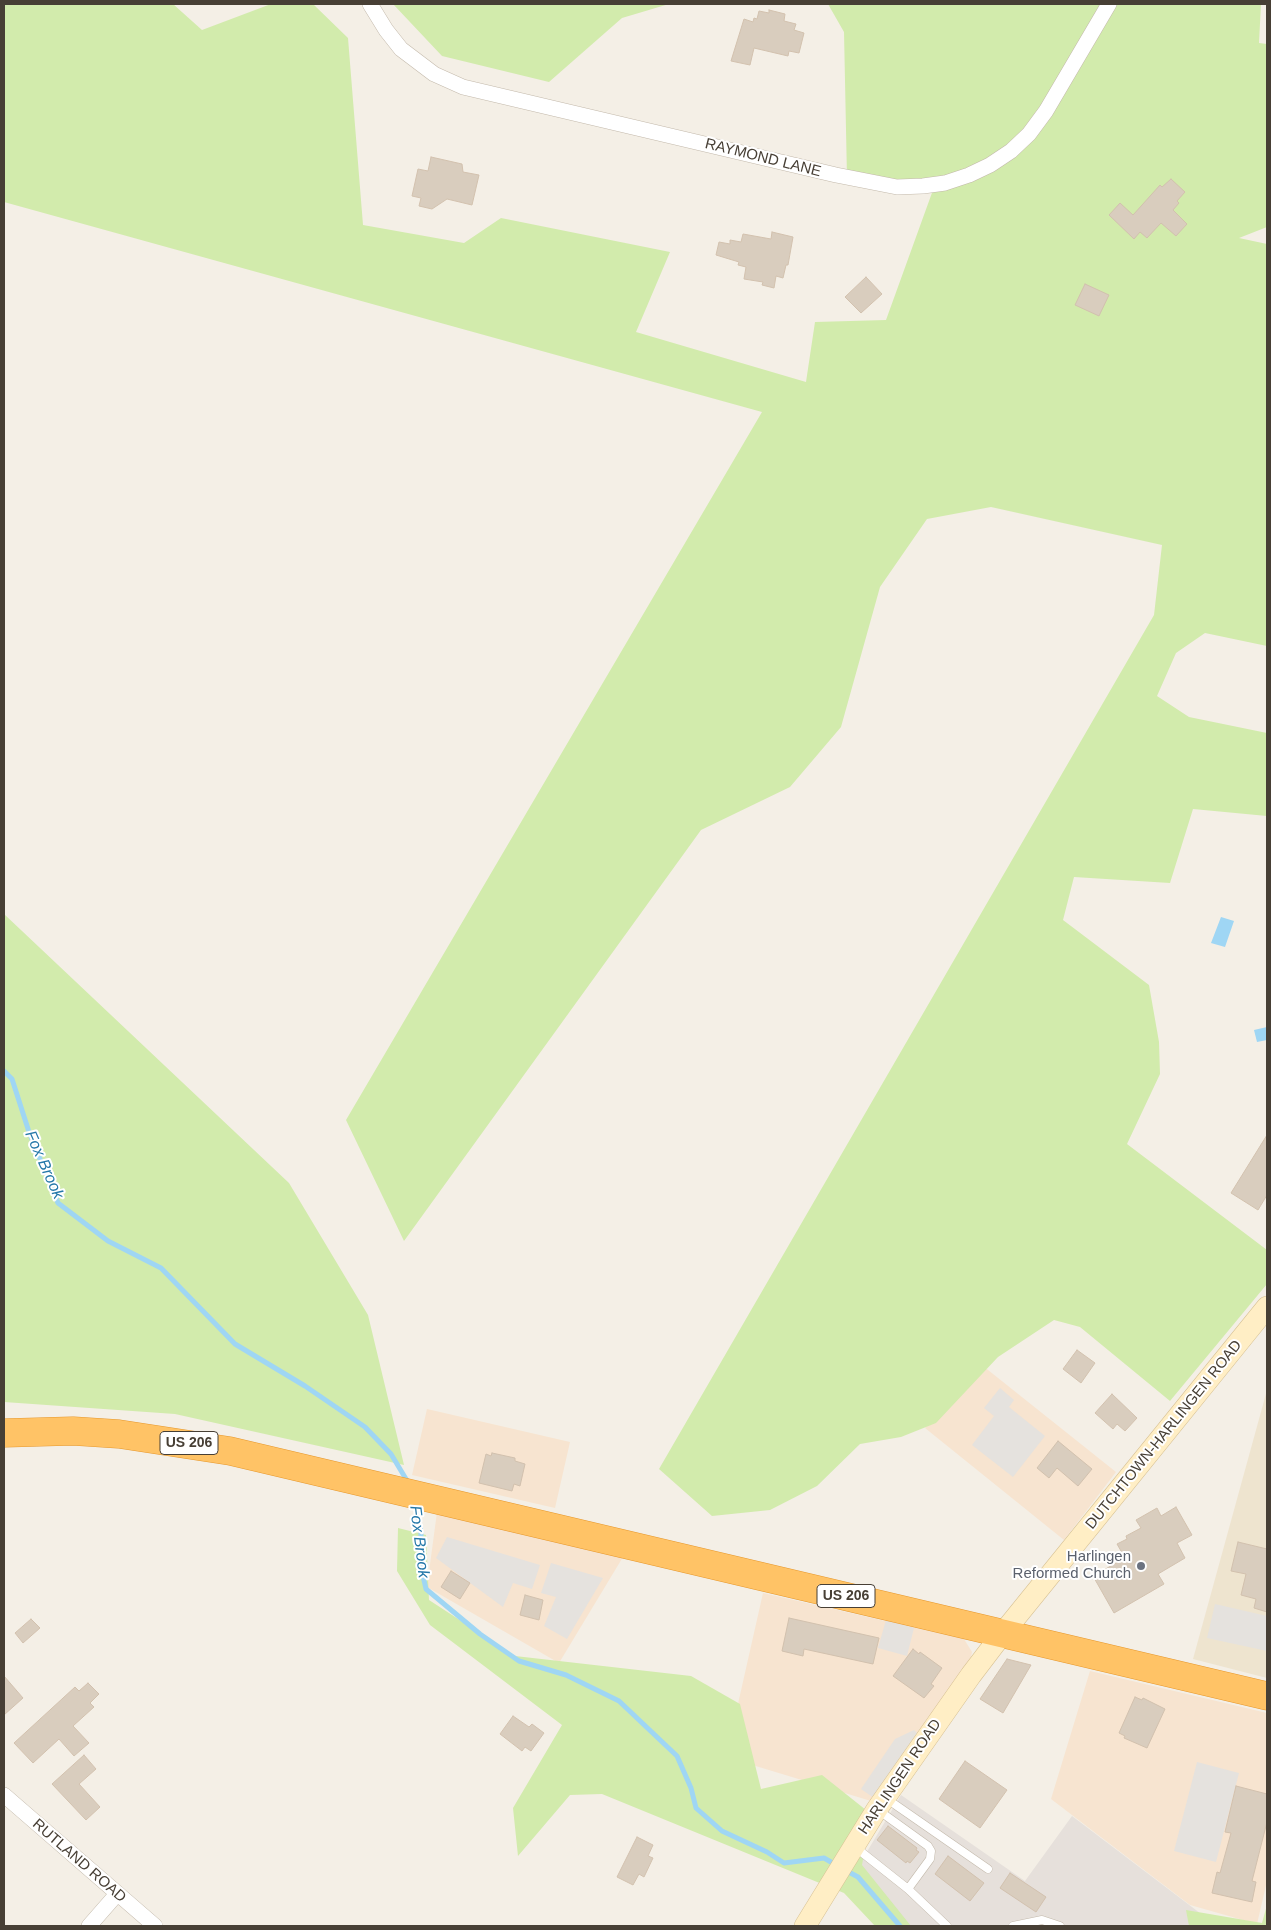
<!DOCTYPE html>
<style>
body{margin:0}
#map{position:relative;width:1271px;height:1930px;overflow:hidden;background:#f4efe6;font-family:Arial,sans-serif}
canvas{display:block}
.frame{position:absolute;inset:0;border:5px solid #473f35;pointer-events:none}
</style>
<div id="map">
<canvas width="1271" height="1930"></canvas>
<div class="frame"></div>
</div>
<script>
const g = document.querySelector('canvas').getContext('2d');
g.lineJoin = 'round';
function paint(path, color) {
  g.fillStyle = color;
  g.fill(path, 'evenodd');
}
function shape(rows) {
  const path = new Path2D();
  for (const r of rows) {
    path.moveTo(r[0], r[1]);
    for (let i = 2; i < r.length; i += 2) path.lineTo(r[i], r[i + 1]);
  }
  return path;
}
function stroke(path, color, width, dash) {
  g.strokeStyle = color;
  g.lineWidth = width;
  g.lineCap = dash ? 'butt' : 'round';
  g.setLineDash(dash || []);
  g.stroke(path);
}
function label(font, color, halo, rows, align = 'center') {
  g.font = font + ' Arial,sans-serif';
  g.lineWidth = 4;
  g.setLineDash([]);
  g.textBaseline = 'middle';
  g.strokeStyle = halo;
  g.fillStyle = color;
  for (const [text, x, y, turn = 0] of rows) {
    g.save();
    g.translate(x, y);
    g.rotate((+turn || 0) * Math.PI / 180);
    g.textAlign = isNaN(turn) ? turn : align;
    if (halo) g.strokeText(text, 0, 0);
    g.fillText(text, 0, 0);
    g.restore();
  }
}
paint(shape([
 [978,1362,1116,1472,1064,1540,925,1428],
 [427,1409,570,1442,555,1508,412,1475],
 [437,1512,623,1557,559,1663,427,1587],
 [763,1593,964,1639,972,1652,971,1657,871,1801,726,1757],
 [1090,1671,1267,1713,1267,1881,1257,1924,1190,1905,1051,1799]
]), '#f7e4d0');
paint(shape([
 [901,1795,1025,1881,1072,1816,1217,1926,902,1926,856,1870]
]), '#e6e0db');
paint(shape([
 [1267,1390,1267,1678,1193,1659]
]), '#eee4cf');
paint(shape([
 [4,4,173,4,202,30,271,4,313,4,348,38,363,225,464,243,501,218,670,252,636,332,806,382,815,322,886,320,933,190,847,178,844,32,828,4,1261,4,1259,43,1267,44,1267,227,1239,238,1267,244,1267,646,1205,633,1176,653,1157,696,1189,717,1267,733,1267,816,1193,809,1170,883,1074,877,1063,920,1149,985,1159,1042,1160,1074,1127,1144,1267,1250,1267,1284,1170,1401,1080,1327,1054,1320,998,1357,936,1423,901,1437,860,1444,817,1486,770,1510,712,1516,659,1469,1154,615,1162,545,991,507,927,519,880,587,841,727,790,787,701,830,404,1241,346,1120,762,412,4,202],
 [393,4,669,4,622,18,549,82,442,56],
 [4,914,289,1183,368,1315,404,1465,175,1414,4,1402],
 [398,1528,426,1535,429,1600,515,1656,691,1676,740,1704,761,1789,822,1775,871,1814,862,1865,911,1926,875,1926,844,1893,602,1794,570,1795,518,1856,513,1808,562,1725,430,1625,397,1571],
 [1267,1905,1267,1926,1189,1926,1186,1910,1262,1923]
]), '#d2ebac');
paint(shape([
 [1000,1388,1014,1400,1009,1407,1045,1436,1013,1477,972,1445,994,1416,984,1408],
 [447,1537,540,1565,532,1589,513,1583,503,1607,436,1558],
 [551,1563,603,1578,567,1639,544,1626,556,1597,541,1593],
 [1215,1604,1267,1616,1267,1651,1207,1638],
 [886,1620,914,1628,907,1656,878,1648],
 [914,1730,918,1734,874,1798,861,1789,895,1739],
 [1197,1762,1239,1773,1216,1862,1174,1851]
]), '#e5e2de');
paint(shape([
 [1221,917,1234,921,1225,947,1211,943],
 [1267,1027,1267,1040,1257,1042,1254,1030]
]), '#9fd6f4');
stroke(shape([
 [4,1071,12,1079,29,1132,58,1203,108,1241,161,1268,235,1344,305,1386,365,1427,391,1454,409,1484],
 [416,1504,421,1532,420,1563,426,1589,480,1634,519,1661,566,1675,619,1701,677,1756,691,1788,696,1808,722,1831,767,1852,784,1863,824,1858,836,1865],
 [845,1870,858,1877,900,1926]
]), '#9fd6f4', 5);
const building = shape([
 [769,10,785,14,784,21,796,24,794,30,804,33,799,53,789,51,788,56,754,48,750,65,731,61,744,19,753,22,754,18,757,19,759,11,769,13,769,10],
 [431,157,462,164,463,172,479,175,472,205,447,199,432,209,419,206,421,198,412,196,418,169,428,171,431,157],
 [1171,179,1185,192,1177,201,1179,203,1173,210,1187,224,1176,236,1161,223,1147,238,1140,232,1134,239,1109,215,1120,203,1133,215,1160,185,1162,187,1171,179],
 [772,232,793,237,788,265,786,265,783,278,776,276,774,288,762,285,763,282,744,279,746,267,738,265,739,262,716,255,719,242,730,244,730,240,741,242,743,234,771,239,772,232],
 [866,277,882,294,861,313,845,297,866,277],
 [1085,284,1109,295,1099,316,1075,305,1085,284],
 [1267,1135,1267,1195,1258,1210,1231,1193,1267,1135],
 [1077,1350,1095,1363,1081,1383,1063,1369,1077,1350],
 [1112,1394,1137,1418,1125,1431,1117,1424,1113,1429,1095,1413,1112,1394],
 [1058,1441,1092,1469,1078,1486,1057,1468,1049,1478,1037,1468,1058,1441],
 [492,1453,515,1458,515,1461,525,1464,520,1486,514,1484,512,1491,479,1483,486,1454,491,1456,492,1453],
 [1176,1507,1192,1535,1177,1543,1185,1558,1158,1574,1164,1584,1114,1613,1093,1576,1125,1558,1117,1544,1127,1539,1126,1536,1141,1528,1136,1520,1157,1508,1161,1516,1176,1507],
 [1238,1542,1267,1549,1267,1612,1254,1608,1256,1599,1241,1595,1246,1574,1231,1571,1238,1542],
 [451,1571,470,1583,460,1599,441,1587,451,1571],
 [525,1595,543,1600,539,1620,520,1615,525,1595],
 [789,1618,879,1638,873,1664,804,1649,803,1656,782,1651,789,1618],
 [31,1619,40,1628,23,1643,15,1633,31,1619],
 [913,1649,919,1654,920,1652,942,1668,931,1684,934,1686,924,1698,893,1676,913,1649],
 [1007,1659,1031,1665,1003,1713,980,1699,1007,1659],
 [4,1676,23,1698,4,1715,4,1676],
 [88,1683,99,1694,90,1703,94,1707,73,1726,89,1743,74,1756,59,1739,33,1763,14,1743,75,1687,79,1691,88,1683],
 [1135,1697,1142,1700,1143,1698,1165,1709,1147,1748,1124,1738,1125,1736,1119,1733,1135,1697],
 [513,1716,529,1727,532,1724,544,1733,531,1751,525,1747,522,1751,500,1734,513,1716],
 [84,1755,96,1769,79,1784,100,1807,86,1820,52,1784,84,1755],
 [965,1761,1007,1790,980,1828,939,1799,965,1761],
 [1236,1786,1267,1794,1267,1822,1252,1881,1256,1882,1252,1902,1212,1893,1217,1872,1220,1873,1231,1833,1225,1832,1236,1786],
 [888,1826,917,1848,916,1850,919,1852,910,1863,907,1861,906,1863,877,1840,888,1826],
 [637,1837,653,1845,648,1856,653,1858,644,1877,639,1874,633,1885,617,1877,637,1837],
 [948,1856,984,1883,970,1901,935,1874,948,1856],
 [1010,1873,1046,1897,1036,1912,1000,1888,1010,1873]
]);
paint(building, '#d9cdbe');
stroke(building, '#d2c1ae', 1);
const lane = shape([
 [887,1799,988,1869],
 [878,1810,928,1846,931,1851,930,1859,908,1889],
 [855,1847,908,1889,947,1926],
 [1013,1926,1042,1920,1060,1926]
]);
const street = shape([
 [370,4,386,30,401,49,434,74,463,87,836,175,897,187,923,186,945,183,969,175,990,165,1011,151,1029,134,1046,111,1109,4],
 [4,1795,155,1926],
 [89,1926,117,1894]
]);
const secondary = shape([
 [805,1926,877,1809,971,1675,1003,1633,1267,1307]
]);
const highway = shape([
 [4,1433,73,1431,119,1434,230,1451,1267,1696]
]);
stroke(lane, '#c3b9ab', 9);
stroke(street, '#c3b9ab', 16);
stroke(secondary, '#d7c193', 22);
stroke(highway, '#e6982e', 29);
stroke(lane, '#fff', 8);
stroke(street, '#fff', 15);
stroke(secondary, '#ffeec5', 21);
stroke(highway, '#ffc366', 28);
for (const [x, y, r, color] of [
 [1141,1566,5,"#6b7280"]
]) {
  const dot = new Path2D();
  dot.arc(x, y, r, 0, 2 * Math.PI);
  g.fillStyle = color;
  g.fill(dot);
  stroke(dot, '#fff', 2);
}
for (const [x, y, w] of [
 [189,1443,58],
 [846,1596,58]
]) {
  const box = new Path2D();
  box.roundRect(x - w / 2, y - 11.5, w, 23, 4);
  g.fillStyle = '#fff';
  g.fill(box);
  stroke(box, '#473f35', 1);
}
label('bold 14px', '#473f35', null, [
 ["US 206",189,1443],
 ["US 206",846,1596]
]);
label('15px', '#473f35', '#fff', [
 ["RAYMOND LANE",763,158,14],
 ["DUTCHTOWN-HARLINGEN ROAD",1164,1435,-51],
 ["HARLINGEN ROAD",900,1777,-56],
 ["RUTLAND ROAD",79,1861,41]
]);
label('15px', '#5b616d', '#fff', [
 ["Harlingen",1131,1557],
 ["Reformed Church",1131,1574]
], 'right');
label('italic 16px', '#2578a9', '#fff', [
 ["Fox Brook",44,1165,66],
 ["Fox Brook",419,1542,83]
]);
</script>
